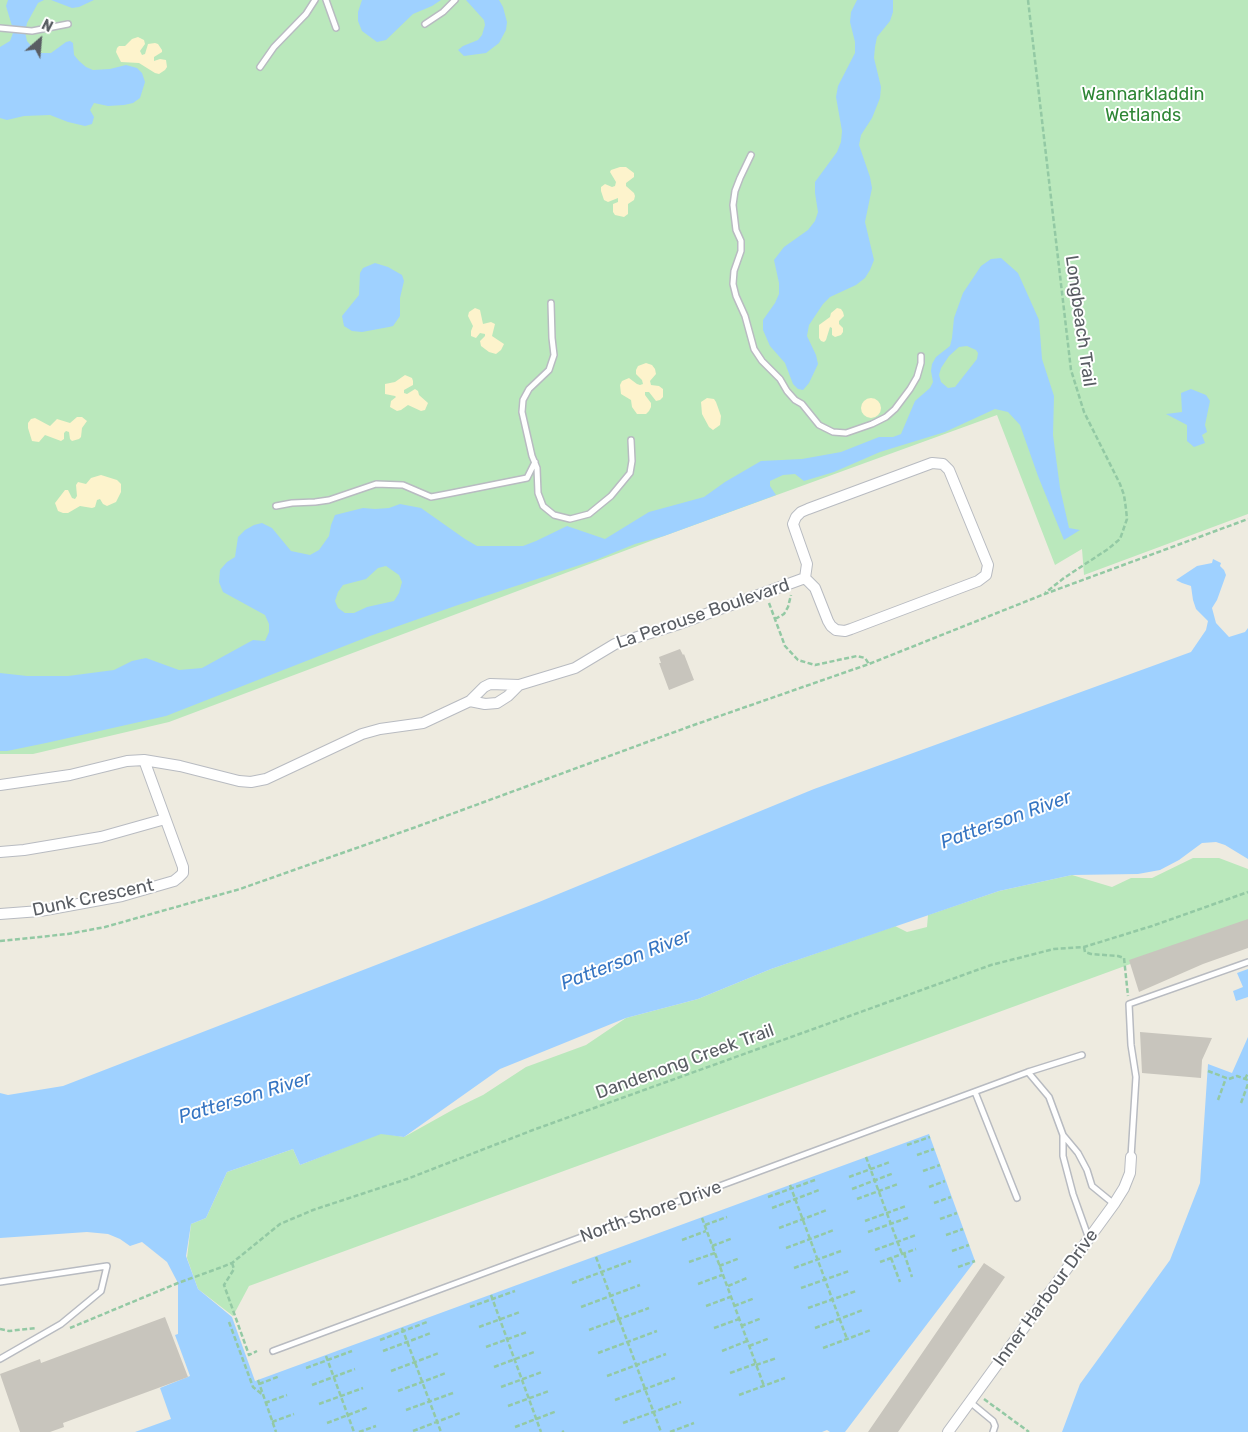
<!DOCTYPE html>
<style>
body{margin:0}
#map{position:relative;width:1248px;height:1432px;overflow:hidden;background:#eeebe0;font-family:Rubik,sans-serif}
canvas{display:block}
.north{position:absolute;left:15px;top:15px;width:50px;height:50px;-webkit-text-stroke:4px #fff;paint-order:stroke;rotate:27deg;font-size:14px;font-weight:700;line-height:20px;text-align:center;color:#595d63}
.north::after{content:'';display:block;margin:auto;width:18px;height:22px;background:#595d63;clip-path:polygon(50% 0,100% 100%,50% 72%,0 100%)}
</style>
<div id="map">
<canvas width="1248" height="1432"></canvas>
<div class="north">N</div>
</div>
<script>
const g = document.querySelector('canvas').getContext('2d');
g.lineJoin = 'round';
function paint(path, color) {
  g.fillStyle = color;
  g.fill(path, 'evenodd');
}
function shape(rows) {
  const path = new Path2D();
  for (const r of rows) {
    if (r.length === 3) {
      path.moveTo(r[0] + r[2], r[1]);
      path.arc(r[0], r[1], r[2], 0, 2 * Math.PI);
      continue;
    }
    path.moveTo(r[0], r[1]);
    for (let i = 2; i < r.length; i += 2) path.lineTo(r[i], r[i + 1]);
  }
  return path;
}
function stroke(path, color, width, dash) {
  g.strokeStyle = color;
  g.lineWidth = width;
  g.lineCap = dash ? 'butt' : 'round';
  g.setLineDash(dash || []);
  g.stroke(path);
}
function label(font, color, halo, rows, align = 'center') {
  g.font = font + ' Rubik,sans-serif';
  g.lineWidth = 4;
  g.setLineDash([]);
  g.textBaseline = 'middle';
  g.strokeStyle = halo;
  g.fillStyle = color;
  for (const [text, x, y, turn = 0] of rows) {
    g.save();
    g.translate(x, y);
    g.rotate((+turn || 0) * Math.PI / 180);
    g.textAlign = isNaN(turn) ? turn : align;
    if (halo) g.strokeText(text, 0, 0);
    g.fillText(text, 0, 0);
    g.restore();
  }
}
paint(shape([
 [0,0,1248,0,1248,514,1084,575,1082,549,1055,565,997,415,664,536,169,722,33,754,0,754],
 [1193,858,1219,858,1248,869,1248,921,249,1286,233,1316,198,1289,187,1258,191,1224,206,1218,227,1172,293,1149,300,1165,381,1133,404,1137,456,1108,483,1095,526,1067,586,1045,626,1018,698,999,771,969,895,926,907,932,927,927,928,915,999,891,1072,875,1112,887,1131,878,1152,878]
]), '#bae8bc');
paint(shape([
 [138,37,144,40,145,44,140,51,142,55,145,54,148,44,155,43,158,44,162,50,162,52,154,57,154,61,160,59,166,60,167,67,165,70,159,74,155,73,139,63,121,62,116,52,117,48,119,46,125,46,132,39],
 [620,167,626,167,634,173,634,177,626,183,626,186,634,193,635,196,634,200,628,204,628,214,624,217,615,215,613,212,613,204,618,202,618,198,608,202,604,200,601,191,601,187,605,184,612,187,615,186,616,182,610,172,611,170],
 [475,308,480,310,483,324,491,322,495,324,492,336,504,344,501,350,496,354,489,352,481,346,480,341,485,336,485,334,480,333,476,338,471,336,471,331,473,326,468,316,469,312],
 [837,308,841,309,843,312,844,316,839,321,839,324,843,328,843,332,841,335,835,337,832,335,832,328,830,327,826,340,824,342,821,341,819,338,819,325,830,317,831,313],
 [646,363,652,365,655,369,656,374,650,381,651,385,659,386,663,389,663,397,660,400,656,401,649,392,645,392,645,395,651,403,651,407,649,411,646,414,637,414,632,407,631,400,621,394,620,385,622,381,629,378,637,384,640,385,643,384,642,380,636,374,636,370,638,366],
 [405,375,412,378,413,381,413,385,404,390,404,393,407,394,415,389,418,391,419,395,428,403,425,410,421,411,408,405,401,410,397,411,390,407,391,401,396,397,395,396,385,394,385,384,395,382],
 [707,398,714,399,716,402,721,416,720,425,713,430,709,427,702,414,701,402],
 [871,408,10],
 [77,417,82,417,87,421,82,428,81,437,79,439,72,441,70,439,69,432,66,431,64,433,64,439,61,441,45,435,39,442,32,441,28,428,28,423,31,419,35,418,50,426,57,419,70,423],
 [101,475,117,480,121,484,121,492,116,502,107,506,103,504,100,499,97,500,95,507,92,508,80,506,68,513,63,513,58,511,55,503,65,490,68,490,72,498,75,499,77,496,76,485,78,482,86,484,91,478]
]), '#fdf3cc');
paint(shape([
 [8,0,94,0,79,7,72,8,51,0,44,0,38,3,27,23,25,32,27,41,33,48,41,53,51,53,66,42,70,41,73,43,74,55,79,61,86,67,93,70,110,69,126,65,137,68,142,73,145,82,140,98,133,103,124,105,108,106,94,103,90,110,94,117,92,124,85,126,68,122,50,115,24,116,7,120,0,118,0,47,10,41,13,33,12,26,6,6],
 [362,0,441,0,432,6,413,14,386,40,377,42,362,31,358,21,358,12],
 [466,0,499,0,503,7,507,22,506,30,499,43,486,53,464,56,458,50,463,46,478,40,482,35,485,25,484,20],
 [857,0,893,0,893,12,890,21,877,37,875,47,874,58,881,87,880,98,872,118,861,135,859,145,870,177,872,188,865,222,874,260,870,270,865,278,856,285,830,297,823,304,809,325,807,336,816,355,818,364,809,383,803,390,798,389,793,384,785,363,770,346,763,330,763,320,775,303,779,294,779,283,774,260,784,247,808,230,815,221,818,212,815,193,815,182,837,152,841,142,842,131,836,97,838,86,855,53,855,42,850,22,851,12],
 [1001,258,1018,273,1039,320,1042,359,1054,396,1053,435,1060,488,1069,528,1080,530,1064,540,1038,476,1020,425,1008,412,995,409,945,432,880,452,834,472,804,481,795,474,783,475,770,481,770,486,776,495,664,536,635,544,598,559,458,605,370,636,166,716,46,743,7,751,0,751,0,673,27,676,68,676,114,670,132,661,146,658,179,670,202,668,253,640,265,641,269,632,269,624,265,615,223,592,219,582,220,570,227,562,235,557,238,537,245,530,254,525,262,523,272,528,291,551,310,555,319,550,329,536,331,525,335,515,363,508,375,509,389,508,400,504,421,508,465,539,477,546,523,546,536,541,567,526,605,539,649,512,704,497,725,482,761,461,802,459,841,452,879,437,893,437,901,434,915,401,930,388,933,382,931,371,932,364,936,357,950,346,952,338,954,318,963,293,981,266,991,259],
 [967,346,976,350,978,353,977,359,955,387,948,388,941,382,939,375,941,368,949,356,959,347],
 [386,566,399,575,402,582,399,593,394,601,367,607,354,613,345,613,338,608,335,601,338,592,343,585,366,579,378,568],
 [375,263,388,267,402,275,404,281,400,298,400,316,393,326,389,327,362,332,352,331,344,326,342,316,359,295,360,273,363,268],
 [1191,389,1206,395,1210,401,1205,425,1207,432,1202,435,1205,443,1194,447,1187,441,1187,425,1166,414,1182,412,1181,393],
 [1213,559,1221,563,1220,566,1224,570,1226,575,1217,600,1212,608,1216,623,1229,637,1245,632,1248,628,1248,859,1225,845,1216,842,1202,843,1179,860,1160,870,1138,874,1072,875,999,891,771,969,698,999,626,1018,500,1069,404,1137,381,1134,300,1165,293,1149,227,1172,206,1218,191,1224,186,1256,198,1289,232,1317,255,1381,929,1134,975,1261,845,1432,830,1432,827,1430,822,1432,135,1432,171,1419,160,1388,190,1376,175,1335,178,1334,178,1283,167,1262,142,1242,130,1246,120,1239,108,1234,87,1232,0,1238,0,1093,8,1095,63,1086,539,902,814,789,1191,652,1206,630,1208,621,1196,609,1193,600,1191,586,1182,583,1176,580,1197,566,1212,563],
 [1248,969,1248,997,1236,1001,1233,991,1243,987,1237,973],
 [1248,1037,1248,1432,1062,1432,1080,1384,1170,1260,1200,1183,1208,1064,1232,1073]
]), '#9fd1ff');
paint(shape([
 [680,649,683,655,684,654,694,680,669,690,659,663,661,663,659,657],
 [1248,919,1248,948,1203,964,1139,992,1129,960],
 [1140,1032,1212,1038,1202,1060,1201,1078,1142,1073],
 [984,1263,1005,1277,898,1432,868,1432],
 [165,1317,188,1377,63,1423,64,1427,50,1432,20,1432,0,1374,40,1359,41,1363]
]), '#c8c5bd');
const service = shape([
 [326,0,336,28],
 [425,24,443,12,455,0],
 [0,28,32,31,68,24],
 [260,67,274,47,306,14,315,0],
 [751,155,740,178,735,191,733,205,736,230,741,241,741,251,734,271,733,284,736,296,745,316,754,349,762,361,780,379,787,391,795,400,802,404,819,425,833,432,846,433,872,424,886,417,895,409,910,389,917,377,921,363,921,356],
 [551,303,552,338,554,355,549,370,529,389,523,400,522,412,532,456,537,468,538,493,543,506,554,515,570,519,589,514,611,496,630,473,632,461,631,440],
 [276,506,292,503,315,502,329,500,376,484,403,485,431,497,447,494,527,478,535,462],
 [1028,1072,1049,1097,1063,1135,1063,1156,1073,1194,1089,1239],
 [975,1092,1017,1198],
 [1063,1135,1078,1153,1087,1170,1092,1186,1114,1204],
 [1131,1157,1136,1077,1131,1045,1129,1004,1248,962],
 [0,1282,107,1266,101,1291,61,1324,0,1359],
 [273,1351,1028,1072,1082,1055],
 [970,1402,993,1421,995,1426,993,1432]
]);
const minor = shape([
 [932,463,943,464,949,470,988,565,986,575,978,581,851,629,845,631,836,630,831,626,828,621,815,588,805,578,807,564,795,530,793,524,796,517,801,512,808,509,932,463],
 [470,701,485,704,497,703,508,696,519,685],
 [0,785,70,775,127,761,144,760,180,766,239,781,251,782,266,779,362,734,380,729,423,723,470,701,484,687,490,684,519,685,575,668,615,644,676,625,805,578],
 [0,852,24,850,101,837,165,819],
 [0,914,40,911,122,896,174,881,179,877,183,873,183,867,144,760],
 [948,1432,1114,1204,1124,1188,1130,1173,1131,1157]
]);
stroke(service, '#b8bbc1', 8);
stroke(minor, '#b8bbc1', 12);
stroke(shape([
 [1028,0,1071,370,1084,412,1120,484,1124,495,1126,509,1127,519,1120,539,1108,549,1064,578,1045,593],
 [769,603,785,646,798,660,815,665,857,656,865,658,869,664],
 [775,619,784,614,788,607,791,595],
 [0,941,68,934,105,927,240,889,416,827,691,726,869,664,1042,595,1248,519],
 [1084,947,1085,952,1091,954,1118,956,1124,958,1128,996],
 [1208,1071,1229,1079,1237,1076,1248,1080],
 [1245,1079,1248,1073],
 [1218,1100,1226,1078],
 [1241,1103,1248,1084],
 [907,1145,930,1137],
 [917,1155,934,1149],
 [866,1157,902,1254],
 [923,1171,940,1165],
 [849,1177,890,1162],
 [790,1185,847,1339],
 [929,1187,945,1181],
 [852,1189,894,1173],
 [768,1197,815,1180],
 [857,1199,898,1184],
 [934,1203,951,1197],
 [772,1208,819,1190],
 [702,1218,764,1386],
 [940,1219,957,1213],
 [865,1221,906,1206],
 [705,1225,727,1217],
 [779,1228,827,1210],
 [868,1232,910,1217],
 [946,1235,963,1229],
 [682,1240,706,1231],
 [712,1246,733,1238],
 [786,1248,834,1230],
 [875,1250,916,1235],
 [952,1251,969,1245],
 [904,1253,912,1277],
 [596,1257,661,1432],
 [891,1258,900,1282],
 [689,1262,715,1253],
 [880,1262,916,1249],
 [232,1263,234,1269,224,1285,249,1355,257,1351],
 [719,1266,740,1258],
 [958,1267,975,1261],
 [794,1268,841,1251],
 [572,1283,631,1261],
 [698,1284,722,1275],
 [728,1286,747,1278],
 [801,1288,849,1271],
 [491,1295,541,1432],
 [706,1306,730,1297],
 [734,1306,755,1298],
 [470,1307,515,1291],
 [581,1307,640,1285],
 [808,1308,856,1291],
 [229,1322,253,1387,263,1395],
 [741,1326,762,1318],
 [479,1327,520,1312],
 [70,1328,178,1283,222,1267,232,1263,280,1224,313,1210,407,1179,533,1130,991,965,1054,949,1084,947,1152,926,1248,892],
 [402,1328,441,1432],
 [714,1328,739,1319],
 [815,1328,863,1310],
 [0,1329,9,1331,36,1328],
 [589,1330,649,1308],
 [380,1340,427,1322],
 [749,1346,770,1338],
 [486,1347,527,1332],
 [823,1348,871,1330],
 [383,1351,431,1333],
 [722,1351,747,1341],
 [598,1353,657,1331],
 [326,1356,354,1432],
 [756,1365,777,1358],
 [494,1367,534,1352],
 [306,1368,352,1351],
 [391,1371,439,1353],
 [730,1373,755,1364],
 [607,1376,666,1354],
 [258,1380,276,1432],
 [259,1384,280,1376],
 [312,1385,355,1369],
 [501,1387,542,1372],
 [398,1391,446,1373],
 [739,1395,785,1378],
 [984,1399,1029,1432],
 [615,1400,675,1378],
 [265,1403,287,1395],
 [319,1404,363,1388],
 [508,1406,549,1391],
 [406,1410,453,1393],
 [272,1422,294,1414],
 [327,1423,369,1407],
 [623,1423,681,1402],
 [515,1427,557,1411],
 [413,1431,460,1413],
 [359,1432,376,1426],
 [562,1432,564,1431],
 [670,1432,694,1423]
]), '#93c9a4', 2.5, [5, 2.5]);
stroke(service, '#fff', 5);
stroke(minor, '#fff', 10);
label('18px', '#2e8635', '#fff', [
 ["Wannarkladdin",1143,95],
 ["Wetlands",1143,116]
]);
label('18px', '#595d63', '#fff', [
 ["Longbeach Trail",1080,321,82],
 ["La Perouse Boulevard",703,614,-19],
 ["Dunk Crescent",93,898,-12],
 ["Dandenong Creek Trail",685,1062,-20],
 ["North Shore Drive",651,1212,-20],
 ["Inner Harbour Drive",1046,1298,-54]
]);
label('italic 19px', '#3675c2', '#fff', [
 ["Patterson River",1006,820,-20],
 ["Patterson River",626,960,-21],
 ["Patterson River",245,1098,-17]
]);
</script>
